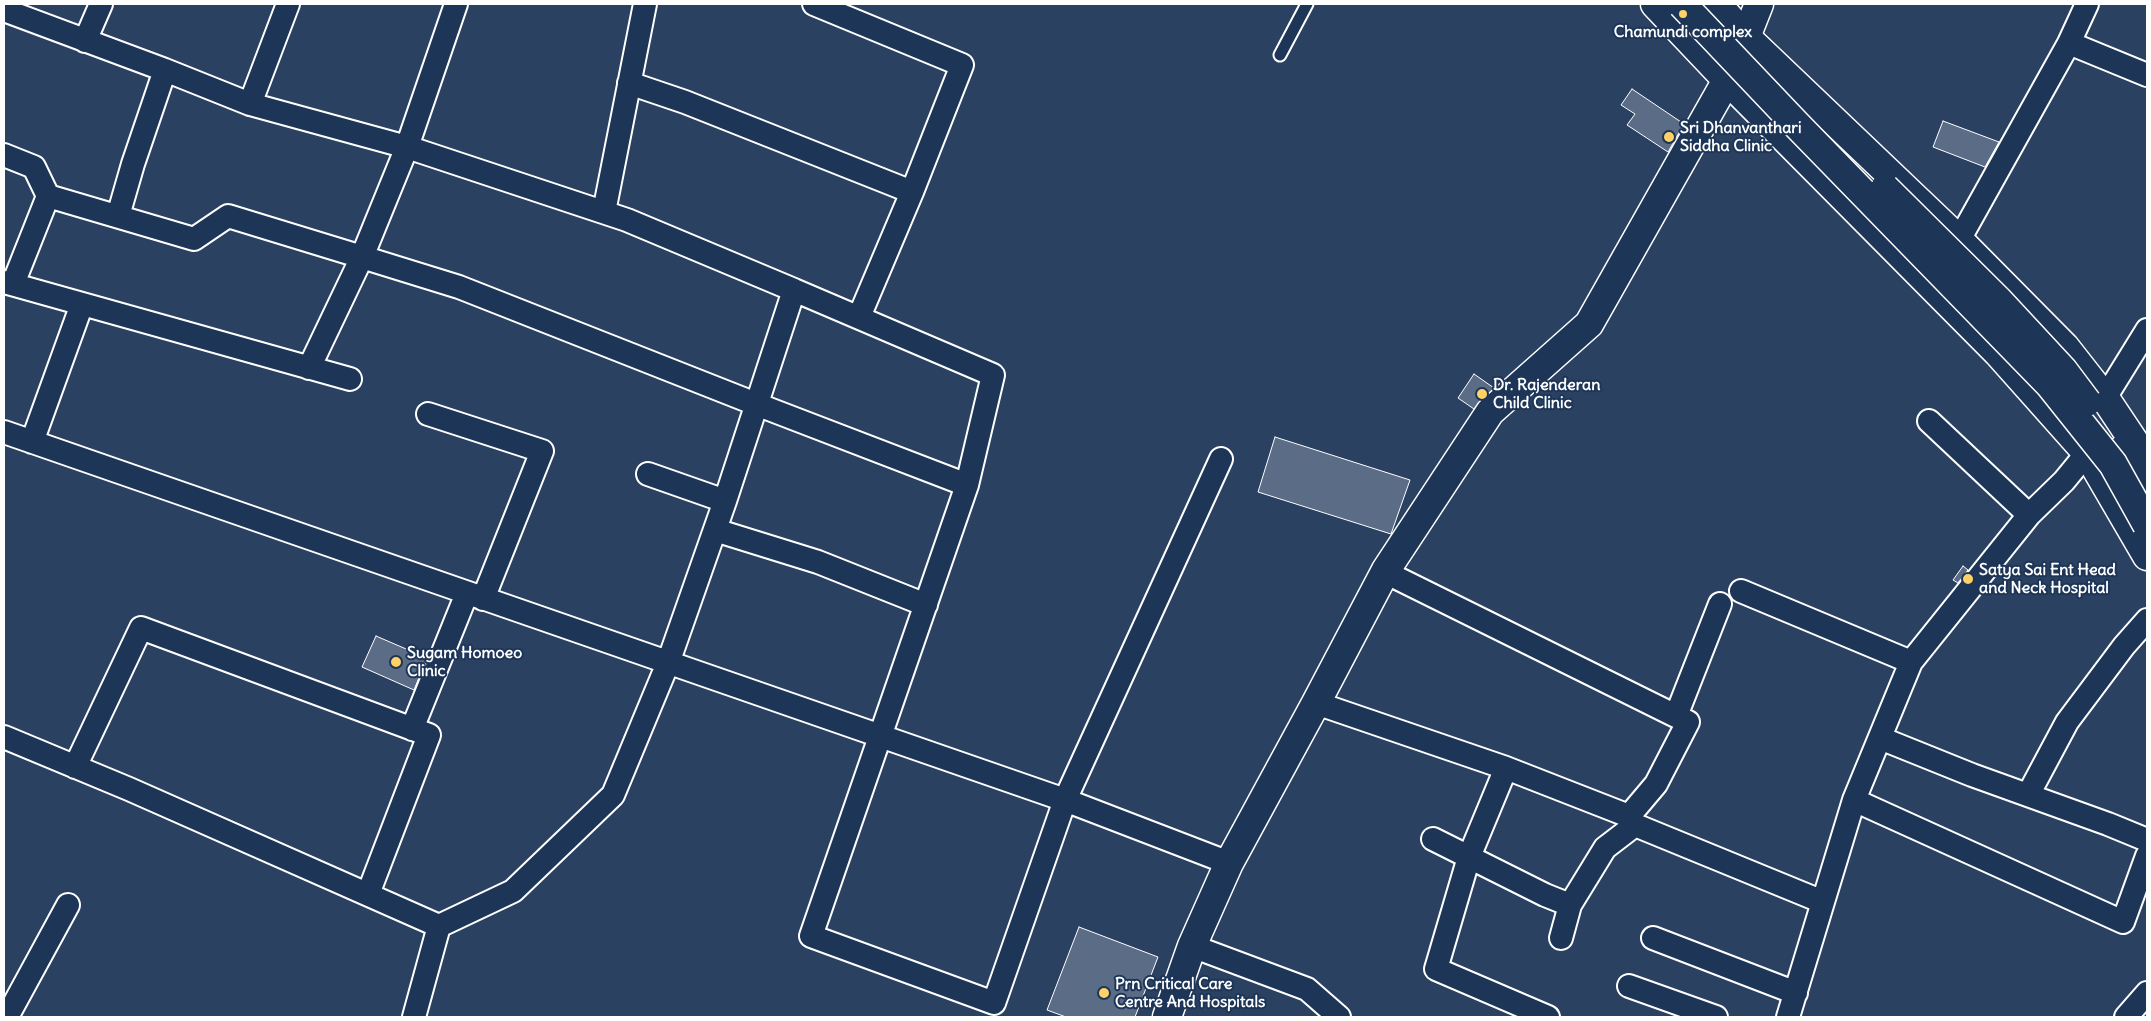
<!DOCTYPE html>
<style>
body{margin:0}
#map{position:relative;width:2151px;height:1021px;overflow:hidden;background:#2a4161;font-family:Delius,sans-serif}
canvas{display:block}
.frame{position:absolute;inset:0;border:5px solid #fff;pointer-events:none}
</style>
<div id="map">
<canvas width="2151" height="1021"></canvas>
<div class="frame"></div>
</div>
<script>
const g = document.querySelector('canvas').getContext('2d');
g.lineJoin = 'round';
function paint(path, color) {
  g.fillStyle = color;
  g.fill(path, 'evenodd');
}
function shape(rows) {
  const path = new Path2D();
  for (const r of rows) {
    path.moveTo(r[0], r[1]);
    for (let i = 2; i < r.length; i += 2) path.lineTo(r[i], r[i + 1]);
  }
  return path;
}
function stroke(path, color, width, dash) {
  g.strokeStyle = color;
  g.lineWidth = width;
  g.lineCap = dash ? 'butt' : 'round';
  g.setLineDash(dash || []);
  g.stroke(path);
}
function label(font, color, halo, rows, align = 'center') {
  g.font = font + ' Delius,sans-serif';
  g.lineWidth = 4;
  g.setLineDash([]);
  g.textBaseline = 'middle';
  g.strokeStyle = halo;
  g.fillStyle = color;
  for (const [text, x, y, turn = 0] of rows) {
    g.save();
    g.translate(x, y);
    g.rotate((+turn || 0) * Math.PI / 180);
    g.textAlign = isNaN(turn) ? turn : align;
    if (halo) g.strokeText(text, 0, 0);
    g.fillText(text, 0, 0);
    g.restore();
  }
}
const building = shape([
 [1632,89,1684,124,1668,152,1627,125,1635,114,1621,105,1632,89],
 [1943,121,1999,142,1985,167,1933,147,1943,121],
 [1474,374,1494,388,1474,409,1458,398,1474,374],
 [1275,437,1410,480,1391,534,1258,492,1275,437],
 [1963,566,1968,570,1958,583,1953,580,1963,566],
 [376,636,427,658,414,690,362,667,376,636],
 [1079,927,1158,957,1135,1017,1066,1017,1047,1010,1079,927]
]);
paint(building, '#5b6c86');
stroke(building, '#fff', 1);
const lane = shape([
 [1280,55,1307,4]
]);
const street = shape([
 [814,4,962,65,912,192,859,317],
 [4,10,165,70,250,104,407,147,627,220,794,290,725,501,668,663,613,795,513,891,439,926,414,1017],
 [85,41,101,4],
 [2069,43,2147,75],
 [629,83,685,102,912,192],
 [250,104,288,4],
 [4,155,34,167,48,196],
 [604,212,645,4],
 [118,216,133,164,165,70],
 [1959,240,2069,43,2087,4],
 [4,282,350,379],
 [13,284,48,196,194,239,228,216,362,257,407,147,456,4],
 [794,290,993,375,967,485,811,936,994,1003,1065,800,1221,459],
 [309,368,362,257,459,287,756,404,967,485],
 [2105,398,2147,330],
 [428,414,542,451,483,599],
 [1929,421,2029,515],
 [4,432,1065,800,1229,863],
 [32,442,82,304],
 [648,474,725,501],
 [715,530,818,562,926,605],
 [1386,570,1395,577,1688,722,1656,784,1629,816],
 [1741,591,1911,662],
 [1316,703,1506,768,1629,816,1635,825,1823,902],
 [1676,716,1720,604],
 [412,729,467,593],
 [4,737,129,789,439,926],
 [1880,738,1972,775,2108,824,2147,840],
 [75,767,141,628,429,735,368,894],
 [1506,768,1469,857,1436,969,1548,1017],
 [2028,795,2067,722,2124,646,2147,620],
 [1854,800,2123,922,2147,856],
 [1433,839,1545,895,1570,905],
 [1561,938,1570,905,1605,848,1635,825],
 [1653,938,1796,993],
 [1192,946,1307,989,1339,1017],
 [1629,986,1716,1017],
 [7,1017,68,905],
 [1788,1017,1854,800,1911,662,2029,515,2064,481,2087,453],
 [2126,1017,2147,993]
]);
const secondary = shape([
 [1167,1017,1192,946,1229,863,1316,703,1386,570,1490,412,1589,324,1727,80,1746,37,1759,4]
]);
const primary = shape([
 [1655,4,1727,80,1998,353,2087,453,2147,556],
 [1717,4,1746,37,1959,240,2065,347,2105,398,2147,461],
 [2123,449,2147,487]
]);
stroke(lane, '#fff', 15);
stroke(street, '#fff', 26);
stroke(secondary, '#fff', 31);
stroke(primary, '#fff', 31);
stroke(lane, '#1d3557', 11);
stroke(street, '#1d3557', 22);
stroke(secondary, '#1d3557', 28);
stroke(primary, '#1d3557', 28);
const primaryBridge = shape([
 [1682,4,1796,124,2050,385,2113,464,2147,525],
 [1885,188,1999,301,2063,370,2087,402]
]);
stroke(primaryBridge, '#fff', 31, []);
stroke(primaryBridge, '#1d3557', 28);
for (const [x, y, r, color] of [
 [1683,14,5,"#ffd166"],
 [1669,137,6,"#ffd166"],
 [1482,394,6,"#ffd166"],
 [1968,579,6,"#ffd166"],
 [396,662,6,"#ffd166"],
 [1104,993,6,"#ffd166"]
]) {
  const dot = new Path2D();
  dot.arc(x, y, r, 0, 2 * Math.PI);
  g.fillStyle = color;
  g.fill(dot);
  stroke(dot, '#1d3557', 2);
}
label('bold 16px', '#fff', '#1d3557', [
 ["Chamundi complex",1683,32,"center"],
 ["Sri Dhanvanthari",1680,128],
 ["Siddha Clinic",1680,146],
 ["Dr. Rajenderan",1493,385],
 ["Child Clinic",1493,403],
 ["Satya Sai Ent Head",1979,570],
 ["and Neck Hospital",1979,588],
 ["Sugam Homoeo",407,653],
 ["Clinic",407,671],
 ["Prn Critical Care",1115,984],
 ["Centre And Hospitals",1115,1002]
], 'left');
</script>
